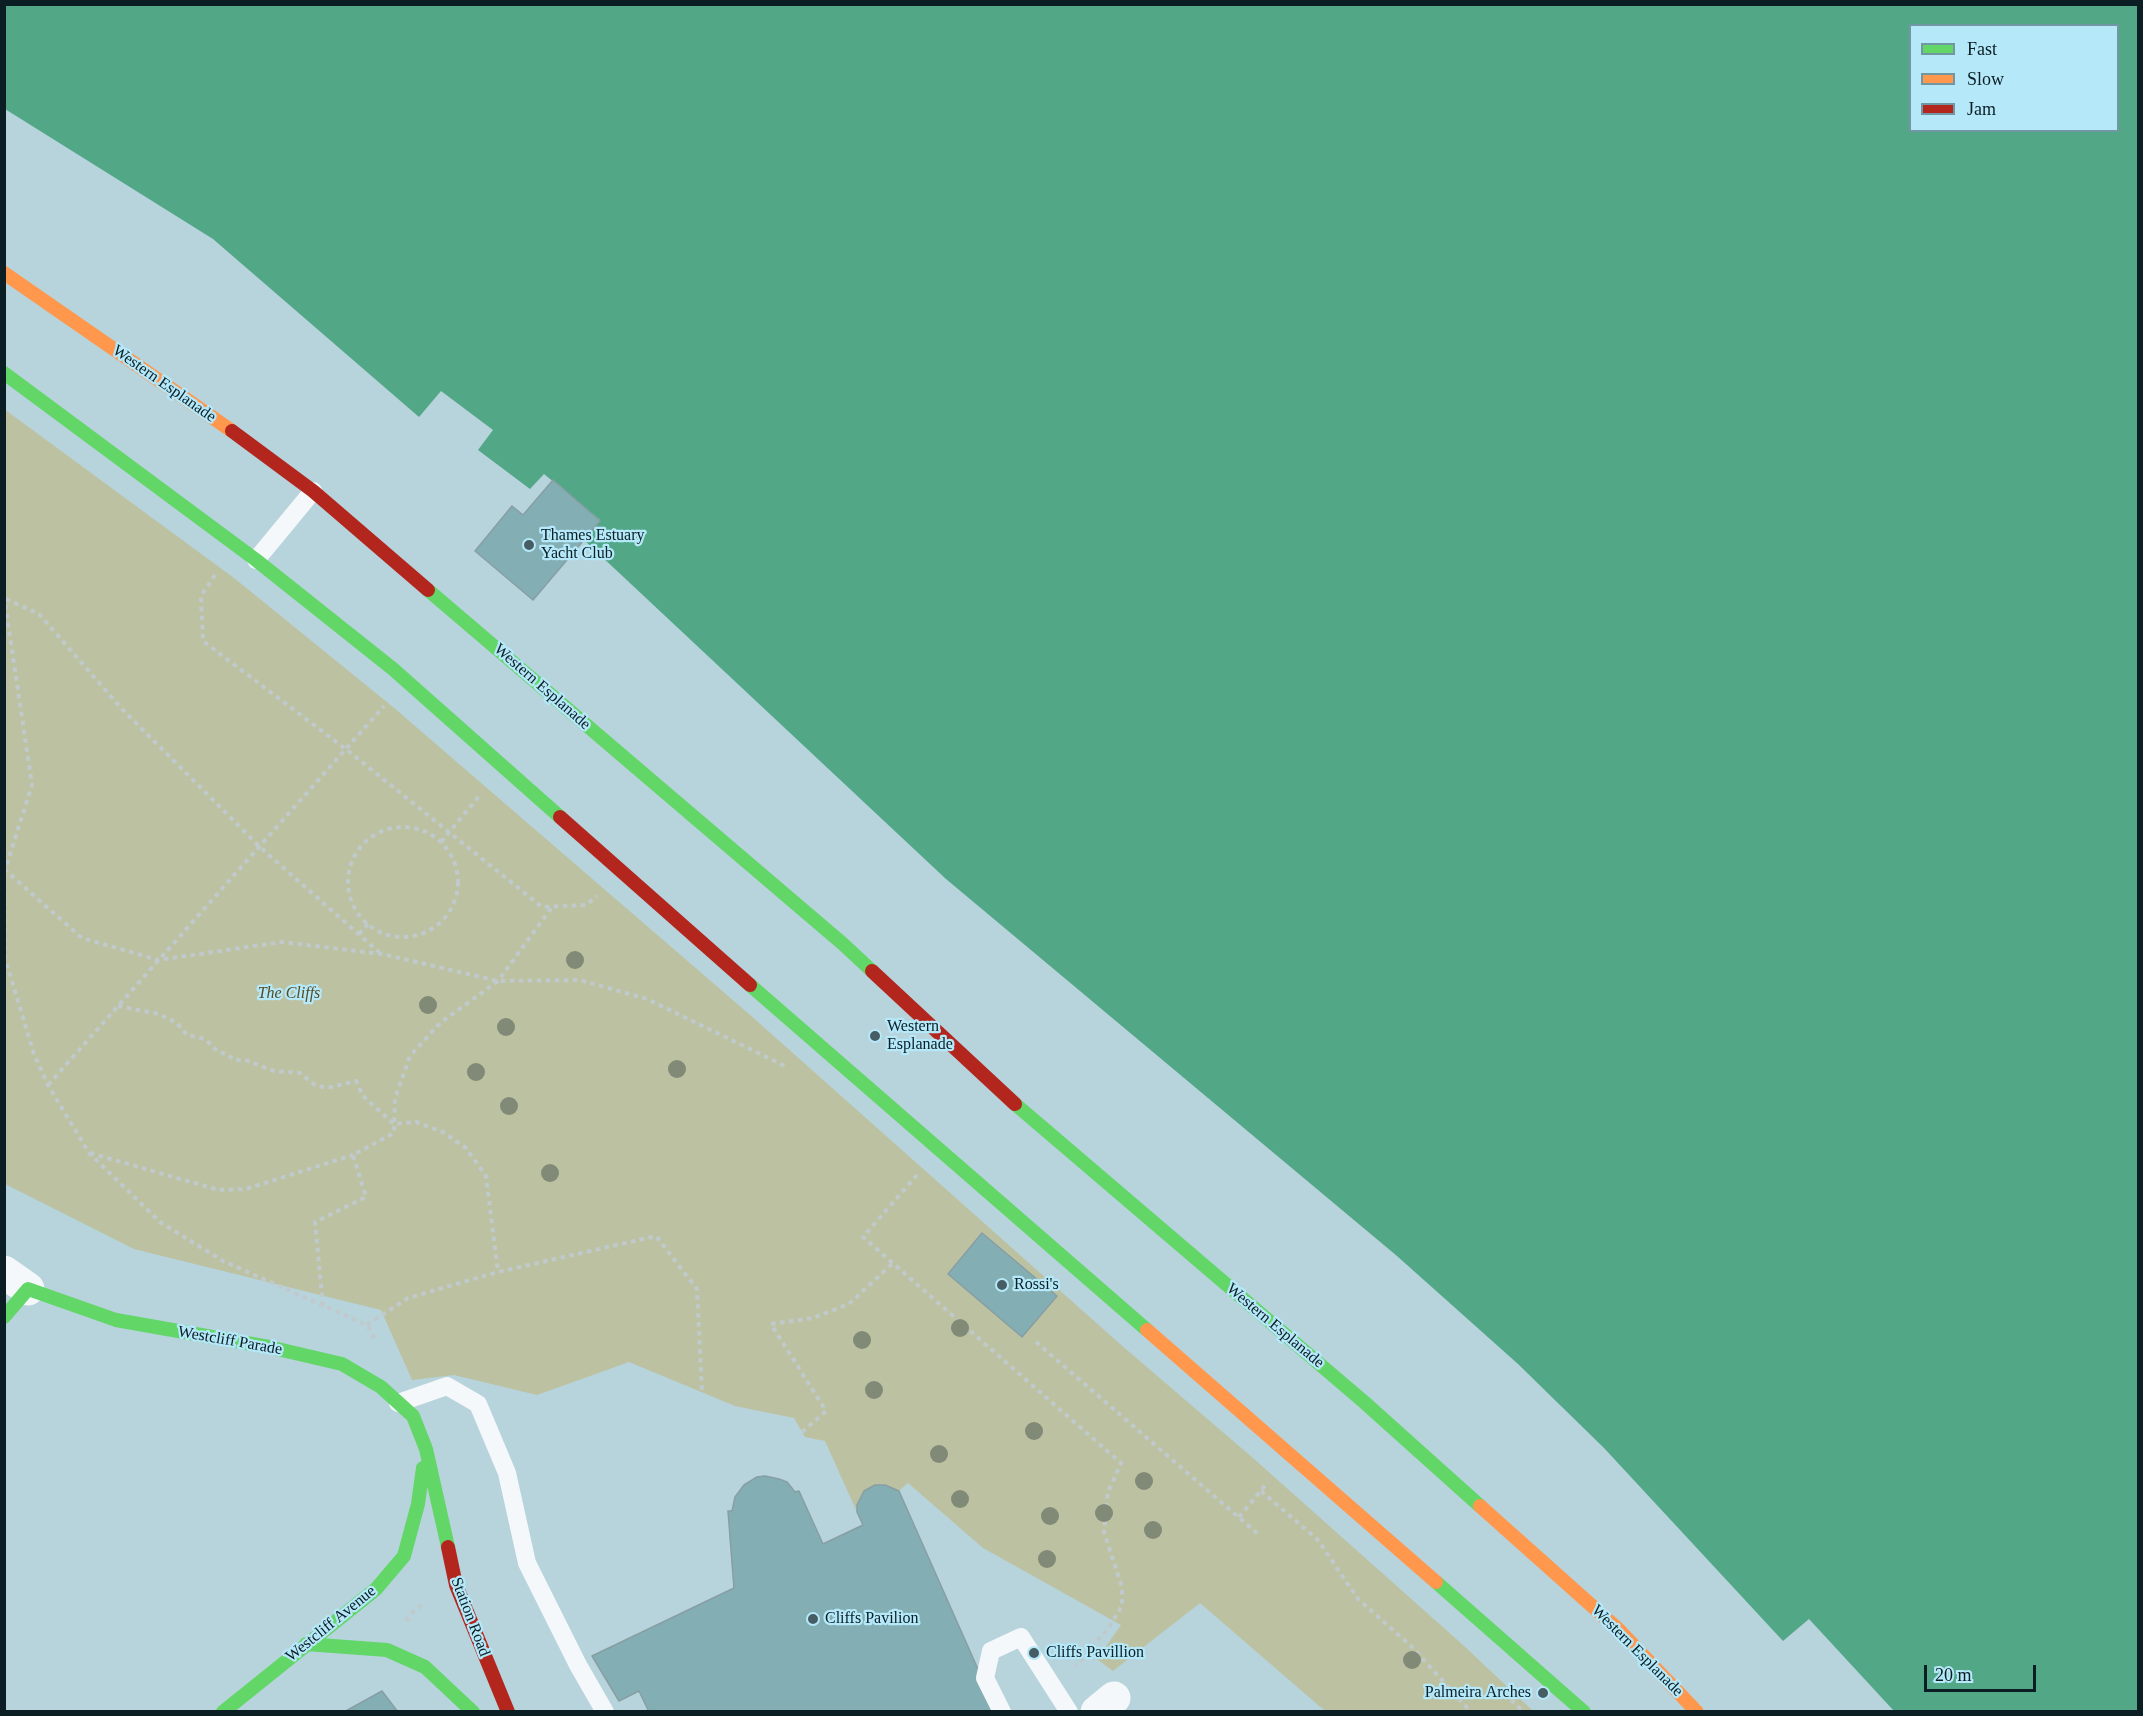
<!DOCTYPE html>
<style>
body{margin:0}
#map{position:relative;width:2143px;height:1716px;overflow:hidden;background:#b7d3dc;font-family:"Times New Roman",serif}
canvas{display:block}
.frame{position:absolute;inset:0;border:6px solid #0a1e24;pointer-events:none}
.legend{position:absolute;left:1909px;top:24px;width:210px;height:108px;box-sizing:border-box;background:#b5e8f9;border:2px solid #7197a4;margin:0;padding:8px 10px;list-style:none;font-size:18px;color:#0a1e24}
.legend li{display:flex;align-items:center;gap:12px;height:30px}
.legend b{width:30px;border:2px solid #7197a4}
.scale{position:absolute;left:1924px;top:1665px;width:112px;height:27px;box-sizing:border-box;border:3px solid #0a1e24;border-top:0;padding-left:8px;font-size:18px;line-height:21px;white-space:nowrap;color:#0a1e24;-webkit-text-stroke:4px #b5e8f9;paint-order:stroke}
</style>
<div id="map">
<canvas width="2143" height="1716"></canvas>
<div class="frame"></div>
<ul class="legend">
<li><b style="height:8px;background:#63d668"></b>Fast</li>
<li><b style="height:8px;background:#ff974d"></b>Slow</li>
<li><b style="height:8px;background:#b3261e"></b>Jam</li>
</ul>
<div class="scale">20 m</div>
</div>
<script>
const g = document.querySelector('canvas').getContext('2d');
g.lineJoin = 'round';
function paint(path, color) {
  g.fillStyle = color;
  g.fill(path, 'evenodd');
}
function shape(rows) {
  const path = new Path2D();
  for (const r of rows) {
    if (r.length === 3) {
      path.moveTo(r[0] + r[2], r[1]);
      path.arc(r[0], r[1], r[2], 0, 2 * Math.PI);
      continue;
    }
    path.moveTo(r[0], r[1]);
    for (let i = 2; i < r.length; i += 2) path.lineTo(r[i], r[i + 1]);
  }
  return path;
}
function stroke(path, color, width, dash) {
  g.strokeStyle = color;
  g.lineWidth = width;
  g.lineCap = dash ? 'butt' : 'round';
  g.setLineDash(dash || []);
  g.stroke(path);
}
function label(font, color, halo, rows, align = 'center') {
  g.font = font + ' "Times New Roman",serif';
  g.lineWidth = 4.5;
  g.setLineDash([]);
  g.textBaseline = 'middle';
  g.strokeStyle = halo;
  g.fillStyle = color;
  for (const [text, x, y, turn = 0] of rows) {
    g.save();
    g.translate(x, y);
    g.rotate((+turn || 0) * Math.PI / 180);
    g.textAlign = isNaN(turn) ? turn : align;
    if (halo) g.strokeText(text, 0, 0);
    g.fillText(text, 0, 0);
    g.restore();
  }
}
paint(shape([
 [4,409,234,578,393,707,749,1014,1120,1344,1253,1458,1463,1645,1533,1711,1325,1711,1200,1603,1113,1671,1097,1659,1121,1625,983,1548,908,1483,899,1491,885,1485,875,1485,869,1488,864,1491,857,1505,857,1512,825,1441,805,1437,794,1418,735,1406,629,1362,537,1395,454,1375,412,1380,381,1310,134,1249,5,1184]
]), '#bcc2a1');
paint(shape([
 [4,5,2138,5,2138,1711,1894,1711,1809,1619,1783,1641,1604,1448,1518,1364,1397,1256,946,879,584,540,600,520,544,474,530,489,478,450,493,430,441,391,419,417,213,239,5,109],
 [1910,26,2118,26,2118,130,1910,130]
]), '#52a787');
const building = shape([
 [553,480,600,521,533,600,475,551,512,506,523,515,553,480],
 [982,1233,1057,1296,1022,1337,948,1274,982,1233],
 [765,1476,779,1479,787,1482,795,1492,799,1491,823,1544,863,1525,857,1512,857,1505,864,1491,875,1485,885,1485,899,1491,997,1712,649,1712,639,1691,619,1701,592,1656,734,1588,728,1511,732,1511,735,1497,744,1485,757,1477,765,1476],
 [382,1691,398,1712,344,1712,382,1691]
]);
paint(building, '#83afb4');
stroke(building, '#879ea3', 1.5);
stroke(shape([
 [215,575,201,596,203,641,347,750,542,907,586,905,597,896],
 [4,596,32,785,5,870,82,938,158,960,282,942,382,954,498,981,580,980,647,999,787,1067],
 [6,599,39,614,122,709,260,847,380,953],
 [403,882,55],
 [441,842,481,794],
 [4,847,5,958,34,1054,48,1085,89,1153,160,1222,223,1261,367,1325,376,1341],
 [359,934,368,924],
 [118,1006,159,1014,177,1023,187,1035,205,1039,218,1052,227,1054,234,1060,245,1060,274,1071,300,1073,315,1085,327,1088,356,1081,363,1096,394,1124,416,1122,443,1132,466,1148,486,1176,498,1272],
 [48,1085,384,706],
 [90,1153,219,1190,246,1189,353,1155],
 [917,1175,863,1237,1121,1463,1108,1492,1104,1532,1122,1587,1122,1606,1109,1627,1076,1666],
 [323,1306,315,1222,366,1197,353,1155,394,1133,395,1098,410,1056,440,1023,498,981,552,907],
 [367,1325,408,1298,498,1272,656,1236,697,1289,702,1392],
 [1036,1342,1258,1534],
 [802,1432,826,1411,771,1324,813,1318,849,1304,893,1263],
 [1261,1491,1318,1540,1358,1599,1411,1646,1471,1712],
 [1239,1517,1268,1482],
 [406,1621,414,1610,424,1604],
 [1511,1700,1524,1712]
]), '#c0c9cc', 4, [4.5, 4.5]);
stroke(shape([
 [256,560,313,491],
 [398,1403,447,1386,478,1404,507,1473,527,1563,578,1665,605,1712],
 [1002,1712,985,1678,991,1651,1021,1637,1069,1712]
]), '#f4f8fa', 18);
stroke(shape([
 [4,1272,28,1289],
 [1097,1712,1114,1698]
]), '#f4f8fa', 33);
stroke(shape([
 [4,373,256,560,393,669,560,817],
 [428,590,843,944,872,971],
 [750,985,1147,1330],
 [1015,1104,1364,1402,1480,1506],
 [4,1317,28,1289,116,1320,269,1347,342,1364,381,1387,413,1416,426,1449,448,1547],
 [1436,1582,1584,1712],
 [306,1644,387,1650,425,1667,473,1712],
 [223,1712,376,1589,404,1556,418,1504,423,1468]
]), '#63d668', 14);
stroke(shape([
 [4,273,232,431],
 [1147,1330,1436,1582],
 [1480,1506,1619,1630,1697,1712]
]), '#ff974d', 14);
stroke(shape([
 [232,431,313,491,428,590],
 [560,817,750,985],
 [872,971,1015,1104],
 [448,1547,456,1585,508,1712]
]), '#b3261e', 14);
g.fillStyle = '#818977';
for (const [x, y] of [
 [575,960],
 [428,1005],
 [506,1027],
 [677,1069],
 [476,1072],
 [509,1106],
 [550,1173],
 [960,1328],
 [862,1340],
 [874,1390],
 [1034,1431],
 [939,1454],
 [1144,1481],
 [960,1499],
 [1104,1513],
 [1050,1516],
 [1153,1530],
 [1047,1559],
 [1412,1660]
]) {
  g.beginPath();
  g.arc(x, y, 9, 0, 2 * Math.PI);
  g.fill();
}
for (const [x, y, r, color] of [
 [529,545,6,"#475d64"],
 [875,1036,6,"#475d64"],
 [1002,1285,6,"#475d64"],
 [813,1619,6,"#475d64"],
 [1034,1653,6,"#475d64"],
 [1543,1693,6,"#475d64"]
]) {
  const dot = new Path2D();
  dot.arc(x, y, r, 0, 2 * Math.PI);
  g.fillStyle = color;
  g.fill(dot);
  stroke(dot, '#b5e8f9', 2);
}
label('16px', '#0a1e24', '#b5e8f9', [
 ["Western Esplanade",164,384,35],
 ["Western Esplanade",542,687,41],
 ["Western Esplanade",1275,1326,40],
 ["Westcliff Parade",230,1341,10],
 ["Station Road",470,1617,69],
 ["Westcliff Avenue",331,1624,-39],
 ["Western Esplanade",1637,1651,45]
]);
label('16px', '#0a1e24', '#b5e8f9', [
 ["Thames Estuary",541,536],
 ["Yacht Club",541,554],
 ["Western",887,1027],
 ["Esplanade",887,1045],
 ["Rossi's",1014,1285],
 ["Cliffs Pavilion",825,1619],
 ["Cliffs Pavillion",1046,1653],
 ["Palmeira Arches",1531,1693,"right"]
], 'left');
label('italic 16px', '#554d24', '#b5e8f9', [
 ["The Cliffs",289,994]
]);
</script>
